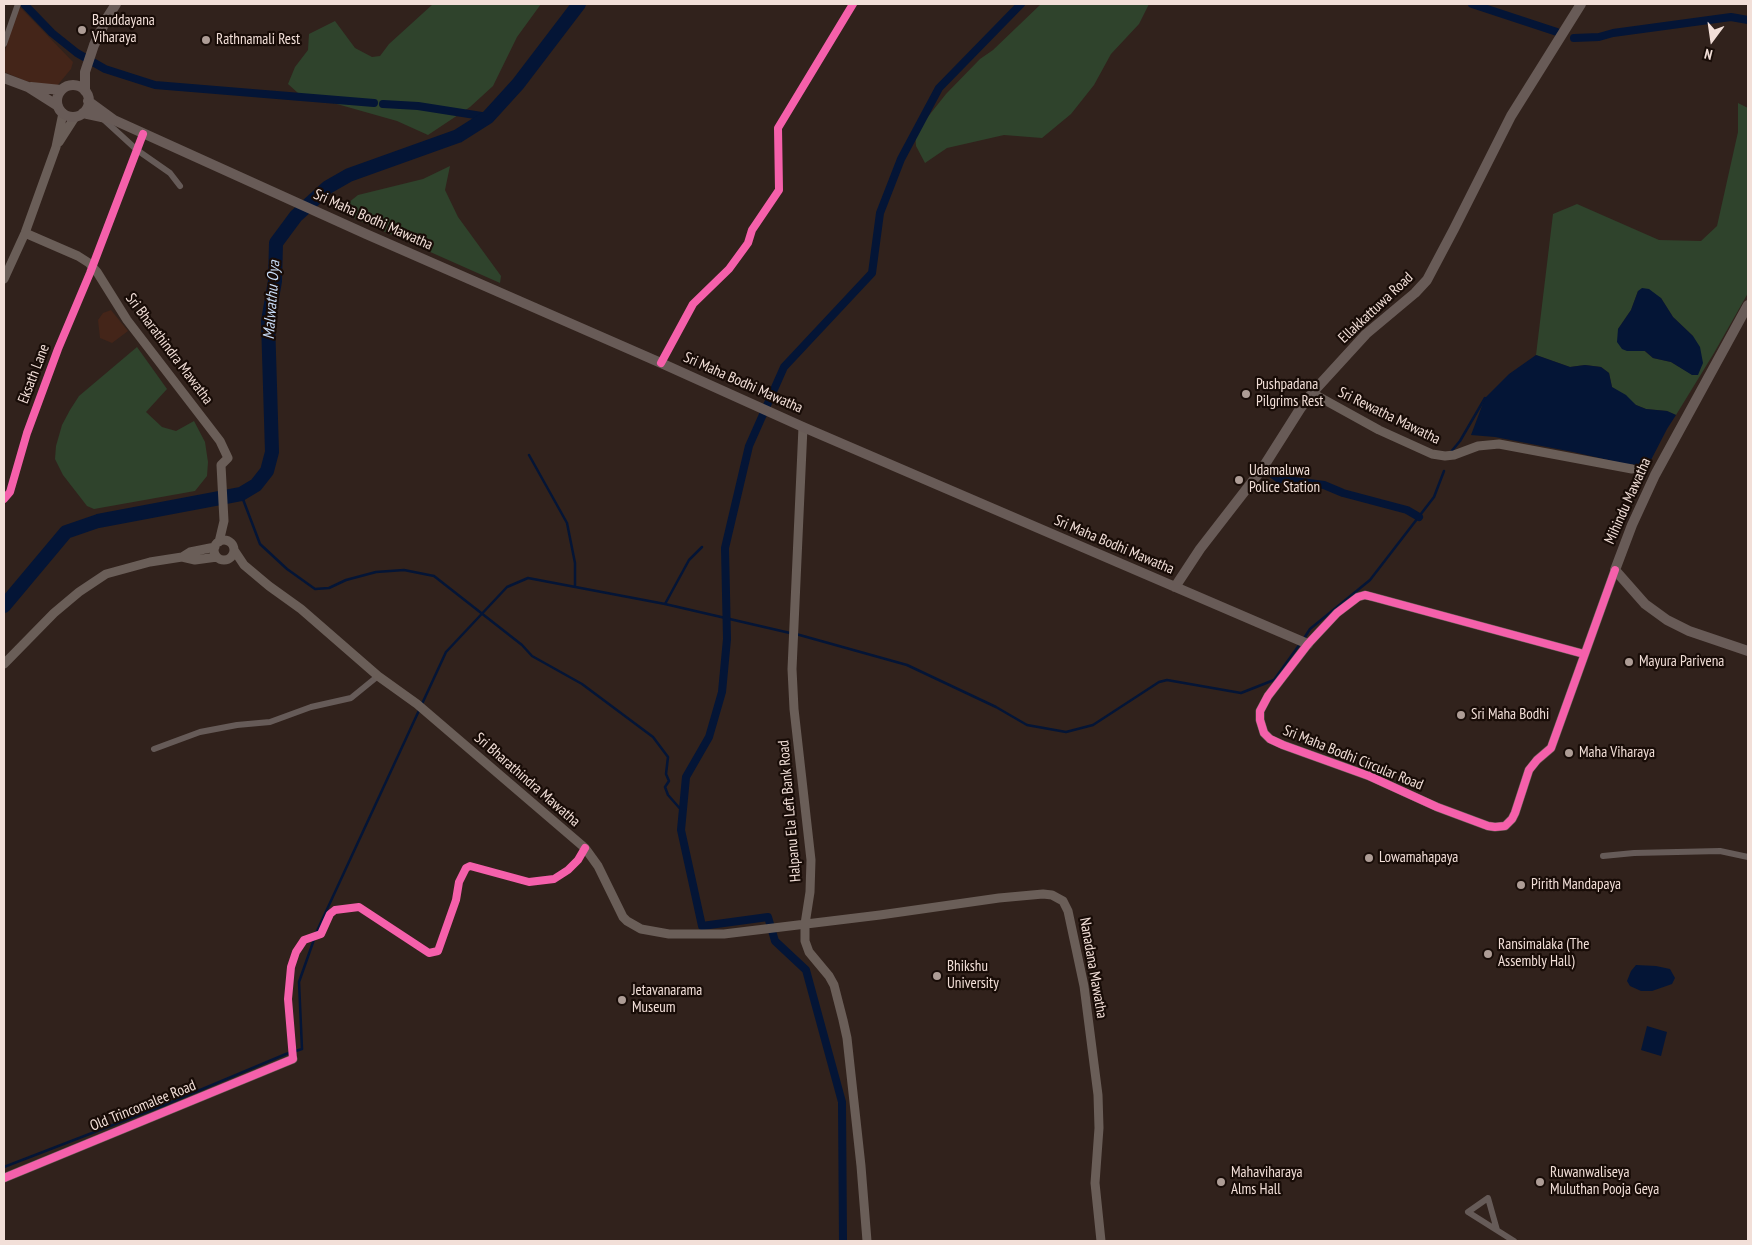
<!DOCTYPE html>
<style>
body{margin:0}
#map{position:relative;width:1752px;height:1245px;overflow:hidden;background:#31221c;font-family:"PT Sans Narrow",sans-serif}
canvas{display:block}
.frame{position:absolute;inset:0;border:5px solid #f2dfd8;pointer-events:none}
.north{position:absolute;left:1687px;top:15px;width:50px;height:50px;-webkit-text-stroke:4px #180c07;paint-order:stroke;rotate:194deg;font-size:14px;font-weight:700;line-height:20px;text-align:center;color:#f2dfd8}
.north::after{content:'';display:block;margin:auto;width:18px;height:22px;background:#f2dfd8;clip-path:polygon(50% 0,100% 100%,50% 72%,0 100%)}
</style>
<div id="map">
<canvas width="1752" height="1245"></canvas>
<div class="frame"></div>
<div class="north">N</div>
</div>
<script>
const g = document.querySelector('canvas').getContext('2d');
g.lineJoin = 'round';
function paint(path, color) {
  g.fillStyle = color;
  g.fill(path, 'evenodd');
}
function shape(rows) {
  const path = new Path2D();
  for (const r of rows) {
    if (r.length === 3) {
      path.moveTo(r[0] + r[2], r[1]);
      path.arc(r[0], r[1], r[2], 0, 2 * Math.PI);
      continue;
    }
    path.moveTo(r[0], r[1]);
    for (let i = 2; i < r.length; i += 2) path.lineTo(r[i], r[i + 1]);
  }
  return path;
}
function stroke(path, color, width, dash) {
  g.strokeStyle = color;
  g.lineWidth = width;
  g.lineCap = dash ? 'butt' : 'round';
  g.setLineDash(dash || []);
  g.stroke(path);
}
function label(font, color, halo, rows, align = 'center') {
  g.font = font + ' "PT Sans Narrow",sans-serif';
  g.lineWidth = 4.5;
  g.setLineDash([]);
  g.textBaseline = 'middle';
  g.strokeStyle = halo;
  g.fillStyle = color;
  for (const [text, x, y, turn = 0] of rows) {
    g.save();
    g.translate(x, y);
    g.rotate((+turn || 0) * Math.PI / 180);
    g.textAlign = isNaN(turn) ? turn : align;
    if (halo) g.strokeText(text, 0, 0);
    g.fillText(text, 0, 0);
    g.restore();
  }
}
paint(shape([
 [18,5,73,62,71,69,56,87,26,81,4,72,4,55],
 [111,310,128,331,112,343,100,338,98,320,103,313]
]), '#442519');
paint(shape([
 [433,4,541,4,517,37,493,86,470,107,428,135,397,121,298,93,288,84,295,67,308,50,309,34,335,21,355,48,372,57,380,56,389,44],
 [1041,4,1149,4,1139,24,1111,54,1094,85,1071,114,1042,138,1004,135,947,148,925,163,916,146,915,133,946,94,980,59,993,50],
 [1738,103,1748,108,1748,293,1714,353,1676,415,1667,411,1646,409,1636,405,1612,387,1609,373,1601,367,1585,365,1570,367,1536,355,1553,214,1577,204,1659,240,1701,241,1717,226,1738,132],
 [1638,291,1661,298,1673,317,1693,336,1693,375,1671,362,1653,358,1618,329,1631,310],
 [450,166,445,190,458,217,501,276,500,283,338,211,358,195,423,179],
 [137,347,167,389,146,412,162,427,176,431,194,421,205,442,208,462,207,476,195,491,94,509,87,506,63,475,55,459,56,446,62,425,70,410,79,396]
]), '#2f432c');
paint(shape([
 [1642,288,1649,289,1661,298,1673,317,1693,336,1700,347,1703,363,1698,375,1692,375,1671,362,1653,358,1645,351,1627,351,1622,349,1617,342,1618,329,1631,310,1638,291],
 [1536,355,1570,367,1585,365,1601,367,1609,373,1612,387,1626,395,1636,405,1646,409,1667,411,1676,415,1667,429,1651,460,1642,465,1626,464,1573,452,1495,437,1471,435,1485,398,1509,374],
 [1636,965,1656,966,1670,969,1675,978,1672,984,1652,991,1641,991,1630,986,1627,981,1631,971],
 [1647,1026,1667,1032,1661,1056,1641,1050]
]), '#041536');
stroke(shape([
 [1450,453,1460,441,1485,398],
 [529,455,567,523,575,563,575,586],
 [241,494,260,544,287,569,315,589,329,588,346,580,376,572,404,570,434,576,522,645,532,656,582,684,653,737,668,757,666,774,669,781,665,787,668,795,683,812],
 [665,604,689,560,702,547],
 [796,634,907,665,996,707,1027,725,1066,732,1093,725,1159,682,1167,680,1241,693,1274,680,1300,644],
 [1303,640,1310,629,1370,580,1434,497,1444,471],
 [4,1167,162,1106,286,1054,302,1049,299,982,317,931,446,652,507,587,528,578,665,604,790,633]
]), '#041536', 2.5);
stroke(shape([
 [24,4,52,33,77,53,105,69,155,85,374,103],
 [1472,4,1557,32],
 [1574,38,1599,37,1613,33,1731,17,1748,20],
 [383,104,418,106,488,117],
 [1271,473,1279,479,1324,485,1343,493,1407,510,1419,517],
 [843,1241,842,1102,806,970,775,941,768,917,702,926,681,830,686,777,709,737,722,692,727,639,725,548,749,446,784,367,872,273,880,213,901,159,939,88,1021,4]
]), '#041536', 8);
stroke(shape([
 [4,606,66,532,98,521,241,494,256,485,267,471,272,452,268,321,275,281,276,243,296,216,328,187,349,175,458,136,488,117,518,84,579,4]
]), '#041536', 14);
stroke(shape([
 [4,44,18,4],
 [102,118,137,150,170,173,180,186],
 [661,363,693,304,729,269,748,243,752,230,779,190,778,128,853,4],
 [4,499,10,492,27,433,58,349,90,273,143,134],
 [154,749,200,732,237,725,270,722,311,707,351,698,378,676],
 [1603,856,1634,853,1720,851,1748,857],
 [293,1059,288,999,291,967,296,952,304,940,321,934,330,914,335,910,359,907,429,953,438,951,456,900,459,882,466,868,470,866,529,882,554,879,568,870,578,860,585,848],
 [1497,1230,1488,1198,1468,1212,1514,1241]
]), '#665b58', 6);
stroke(shape([
 [59,142,75,117],
 [25,233,78,256,89,263,97,272,127,320,220,441,228,458,221,465,224,521,219,542],
 [4,279,25,233,56,147,63,113],
 [1312,393,1379,430,1432,454,1445,456,1454,455,1478,446,1499,444,1632,469],
 [803,427,792,669,794,709,811,860,810,892,805,924,805,941,809,952,829,976,834,985,843,1020,847,1038,861,1166,867,1241],
 [224,550,10],
 [234,550,244,565,269,586,301,609,378,676,417,704,585,848,598,866,623,917,627,921,641,929,669,934,724,934,880,915,999,898,1043,894,1052,895,1063,901,1068,911,1084,986,1098,1095,1099,1128,1095,1183,1101,1241],
 [182,557,190,552,215,547],
 [1584,654,1373,597,1365,595,1358,597,1337,613,1308,644,1268,696,1260,711,1260,720,1264,733,1270,739,1283,745,1369,776,1437,807,1488,826,1495,827,1505,826,1512,819,1515,813,1529,770,1537,760,1551,748,1615,570],
 [4,664,54,613,79,592,106,574,150,562,182,557,195,560,217,557],
 [4,1178,293,1059]
]), '#6a5e58', 9);
stroke(shape([
 [4,78,28,87,58,106],
 [73,101,16],
 [31,87,61,90],
 [85,91,85,72,94,45,107,18,116,4],
 [88,101,114,120,366,234,661,363,803,427,1308,644],
 [83,113,111,119],
 [1748,305,1655,475,1632,525,1615,570,1645,604,1667,620,1689,631,1748,651],
 [1175,587,1200,549,1262,469,1300,409,1312,393,1366,334,1415,293,1427,280,1454,229,1511,116,1581,4]
]), '#685b57', 10);
stroke(shape([
 [661,363,693,304,729,269,748,243,752,230,779,190,778,128,853,4],
 [4,499,10,492,27,433,58,349,90,273,143,134],
 [1584,654,1373,597,1365,595,1358,597,1337,613,1308,644,1268,696,1260,711,1260,720,1264,733,1270,739,1283,745,1369,776,1437,807,1488,826,1495,827,1505,826,1512,819,1515,813,1529,770,1537,760,1551,748,1615,570],
 [4,1178,293,1059,288,999,291,967,296,952,304,940,321,934,330,914,335,910,359,907,429,953,438,951,456,900,459,882,466,868,470,866,529,882,554,879,568,870,578,860,585,848]
]), '#f560ab', 8);
for (const [x, y, r, color] of [
 [82,30,5,"#ae9d96"],
 [206,40,5,"#ae9d96"],
 [1246,394,5,"#ae9d96"],
 [1239,480,5,"#ae9d96"],
 [1629,662,5,"#ae9d96"],
 [1461,715,5,"#ae9d96"],
 [1569,753,5,"#ae9d96"],
 [1369,858,5,"#ae9d96"],
 [1521,885,5,"#ae9d96"],
 [1488,954,5,"#ae9d96"],
 [937,976,5,"#ae9d96"],
 [622,1000,5,"#ae9d96"],
 [1221,1182,5,"#ae9d96"],
 [1540,1182,5,"#ae9d96"]
]) {
  const dot = new Path2D();
  dot.arc(x, y, r, 0, 2 * Math.PI);
  g.fillStyle = color;
  g.fill(dot);
  stroke(dot, '#180c07', 2);
}
label('15px', '#f2dfd8', '#180c07', [
 ["Bauddayana",92,21],
 ["Viharaya",92,38],
 ["Rathnamali Rest",216,40],
 ["Pushpadana",1256,385],
 ["Pilgrims Rest",1256,402],
 ["Udamaluwa",1249,471],
 ["Police Station",1249,488],
 ["Mayura Parivena",1639,662],
 ["Sri Maha Bodhi",1471,715],
 ["Maha Viharaya",1579,753],
 ["Lowamahapaya",1379,858],
 ["Pirith Mandapaya",1531,885],
 ["Ransimalaka (The",1498,945],
 ["Assembly Hall)",1498,962],
 ["Bhikshu",947,967],
 ["University",947,984],
 ["Jetavanarama",632,991],
 ["Museum",632,1008],
 ["Mahaviharaya",1231,1173],
 ["Alms Hall",1231,1190],
 ["Ruwanwaliseya",1550,1173],
 ["Muluthan Pooja Geya",1550,1190]
], 'left');
label('15px', '#f2dfd8', '#180c07', [
 ["Sri Maha Bodhi Mawatha",373,220,24],
 ["Ellakkattuwa Road",1376,308,-43],
 ["Sri Bharathindra Mawatha",169,349,53],
 ["Eksath Lane",34,374,-69],
 ["Sri Maha Bodhi Mawatha",743,383,24],
 ["Sri Rewatha Mawatha",1389,416,26],
 ["Mihindu Mawatha",1628,501,-66],
 ["Sri Maha Bodhi Mawatha",1114,545,23],
 ["Sri Maha Bodhi Circular Road",1353,758,22],
 ["Sri Bharathindra Mawatha",527,780,41],
 ["Halpanu Ela Left Bank Road",790,811,-95],
 ["Nanadana Mawatha",1093,968,80],
 ["Old Trincomalee Road",143,1106,-22]
]);
label('italic 16px', '#c8dcf7', '#180c07', [
 ["Malwathu Oya",272,300,-86]
]);
</script>
